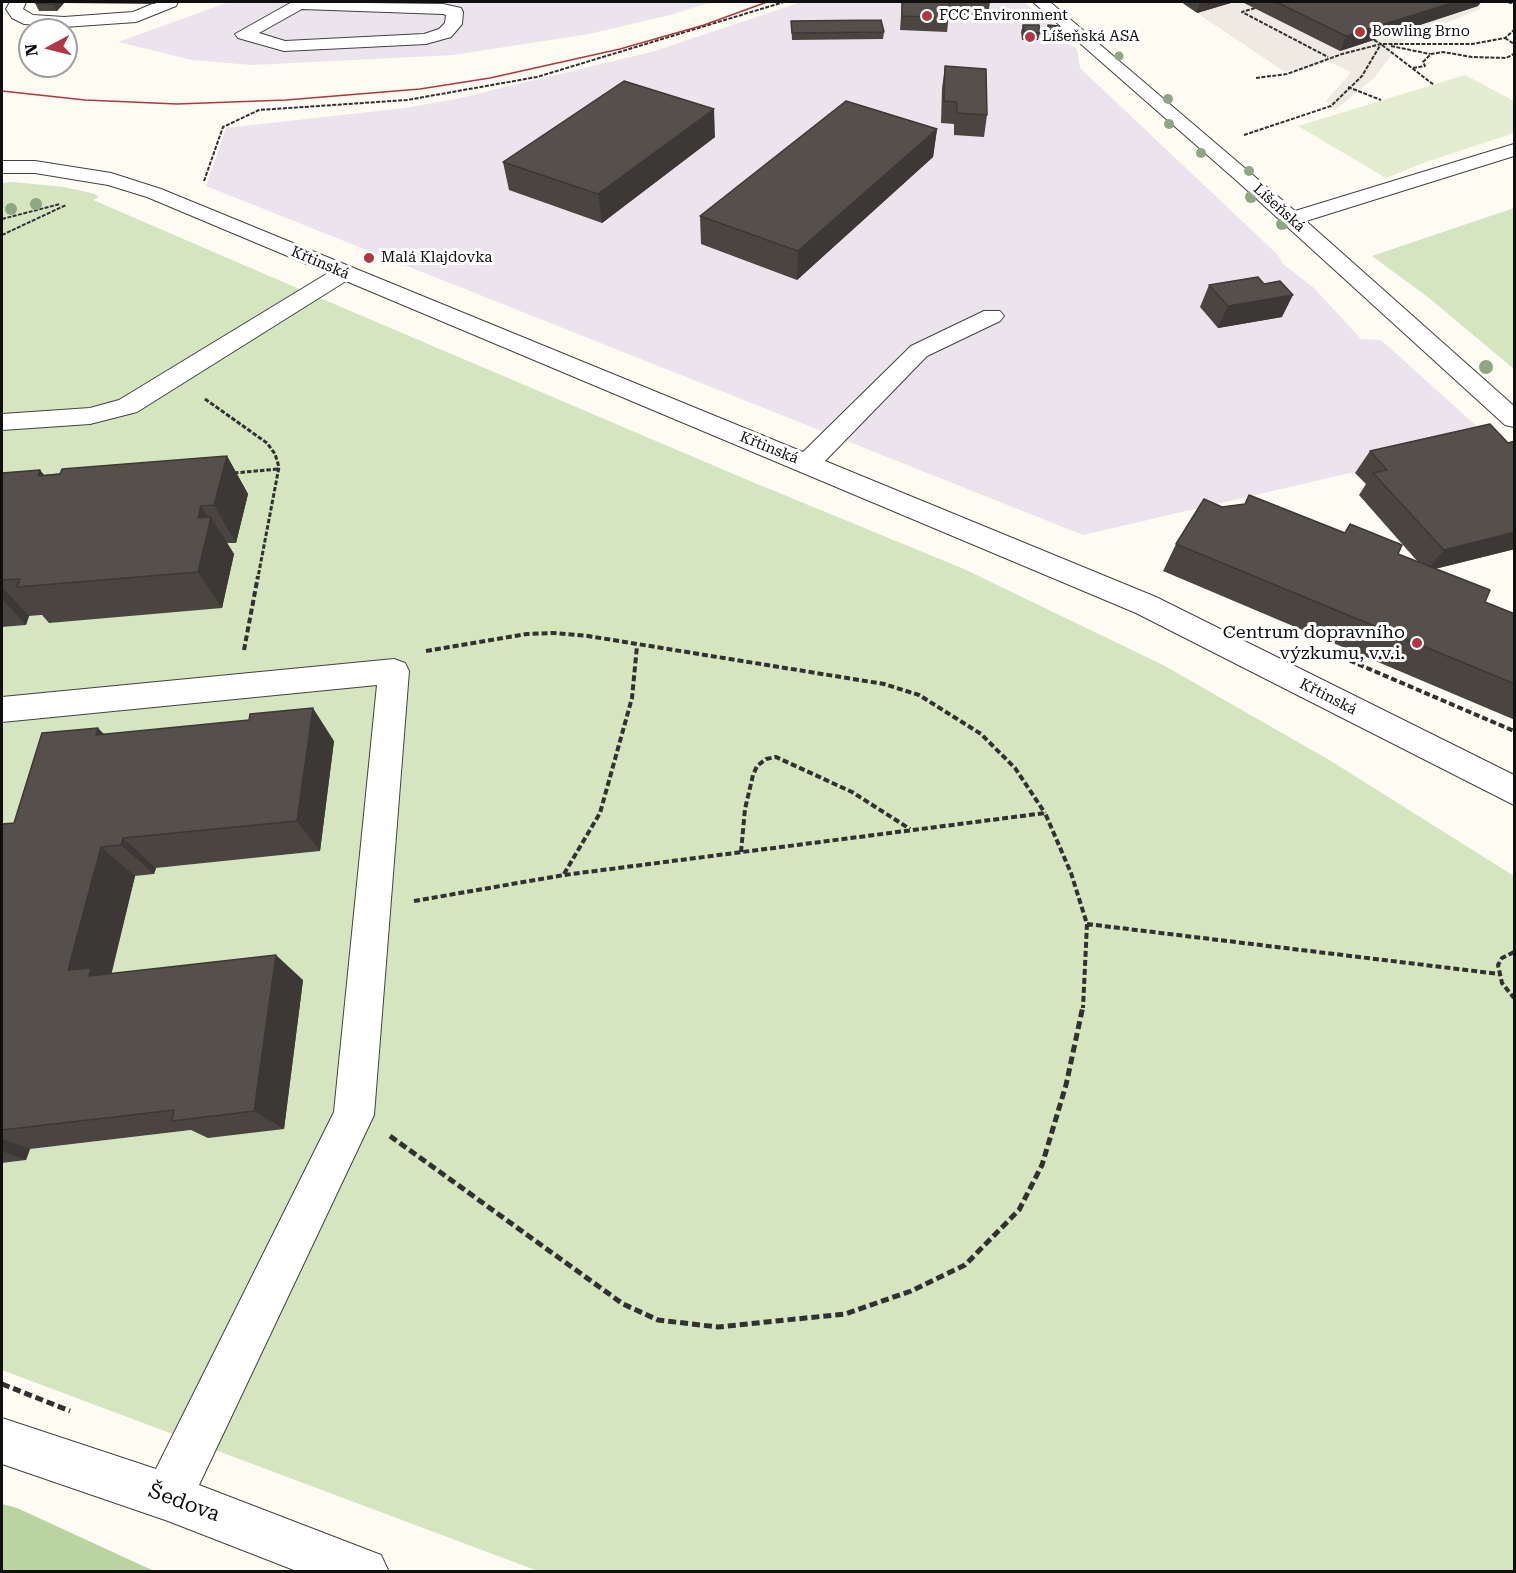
<!DOCTYPE html>
<meta charset="utf-8">
<style>
body{margin:0}
#map{position:relative;width:1516px;height:1573px;overflow:hidden;background:#fdfbf2;font-family:"Roboto Serif",serif}
canvas{display:block}
.frame{position:absolute;inset:0;border:3px solid #0f0f0f;pointer-events:none}
.north{position:absolute;left:18px;top:18px;width:60px;height:60px;box-sizing:border-box;background:#fff;border:2px solid #9f9f9f;border-radius:50%;rotate:263deg;font-size:16px;font-weight:700;line-height:24px;text-align:center;color:#0f0f0f}
.north::after{content:'';display:block;margin:auto;width:21px;height:27px;background:#b03640;clip-path:polygon(50% 0,100% 100%,50% 72%,0 100%)}
</style>
<div id="map">
<canvas width="1516" height="1573"></canvas>
<div class="frame"></div>
<div class="north">N</div>
</div>
<script>
const g = document.querySelector('canvas').getContext('2d');
g.lineJoin = 'round';
function paint(path, color) {
  g.fillStyle = color;
  g.fill(path, 'evenodd');
}
function shape(rows) {
  const path = new Path2D();
  for (const r of rows) {
    path.moveTo(r[0], r[1]);
    for (let i = 2; i < r.length; i += 2) path.lineTo(r[i], r[i + 1]);
  }
  return path;
}
function stroke(path, color, width, dash) {
  g.strokeStyle = color;
  g.lineWidth = width;
  g.lineCap = dash ? 'butt' : 'round';
  g.setLineDash(dash || []);
  g.stroke(path);
}
function label(font, color, halo, rows, align = 'center') {
  g.font = font + ' "Roboto Serif",serif';
  g.lineWidth = 6;
  g.setLineDash([]);
  g.textBaseline = 'middle';
  g.strokeStyle = halo;
  g.fillStyle = color;
  for (const [text, x, y, turn = 0] of rows) {
    g.save();
    g.translate(x, y);
    g.rotate((+turn || 0) * Math.PI / 180);
    g.textAlign = isNaN(turn) ? turn : align;
    if (halo) g.strokeText(text, 0, 0);
    g.fillText(text, 0, 0);
    g.restore();
  }
}
paint(shape([
 [229,2,712,2,670,15,589,34,453,55,252,65,192,60,118,42],
 [801,2,1024,2,1047,22,1050,33,1057,33,1059,40,1077,49,1080,68,1278,255,1283,264,1314,288,1361,339,1381,340,1492,440,1083,535,206,186,226,128,405,108,456,99,655,51]
]), '#ebe4ec');
paint(shape([
 [13,182,64,187,95,194,99,197,93,200,304,291,282,306,296,312,320,298,750,481,964,569,1165,666,1331,761,1514,876,1514,1571,538,1571,2,1370,2,1163,26,1160,30,1149,209,1128,106,994,135,876,154,874,156,868,320,851,2,858,2,627,26,625,29,616,52,615,2,486,2,183],
 [1514,208,1514,369,1429,298,1372,256]
]), '#d4e5bf');
paint(shape([
 [2,1504,17,1508,154,1571,2,1571]
]), '#b9d4a0');
paint(shape([
 [1465,75,1514,101,1514,133,1426,162,1386,178,1298,126]
]), '#e4edd0');
paint(shape([
 [1234,2,1242,2,1340,51,1478,6,1482,8,1401,42,1374,78,1335,110,1326,101,1351,72,1328,61,1300,72,1294,69,1285,72,1197,13]
]), '#eeeae1');
const minor = shape([
 [10,2,26,2,23,9,33,15,64,17,133,12,157,2,178,2,176,6,136,22,64,27,24,24,12,18,6,9,10,2],
 [292,2,443,4,461,8,463,12,462,24,451,37,426,44,284,51,238,38,235,34,292,2],
 [302,9,443,14,446,15,445,23,439,29,424,34,285,41,259,33,302,9],
 [1033,2,1050,2,1295,211,1514,144,1514,156,1306,221,1514,406,1514,427,1505,425,1237,181,1033,2],
 [2,161,35,161,111,173,161,189,803,452,911,346,984,311,1000,311,1004,316,1000,321,927,356,825,461,1156,597,1514,775,1514,805,1136,613,346,281,137,412,90,424,2,430,2,414,90,408,119,400,328,273,147,197,108,185,35,173,2,173,2,161],
 [394,659,405,663,409,671,374,1115,199,1485,381,1555,389,1572,299,1572,168,1521,2,1464,2,1418,156,1469,334,1112,377,685,2,722,2,697,394,659]
]);
stroke(minor, '#424242', 2);
stroke(shape([
 [1508,2,1514,4],
 [1255,8,1242,12,1328,57],
 [1505,38,1514,44],
 [1382,45,1434,85],
 [1391,46,1430,54],
 [1413,68,1425,66,1423,62,1431,54,1443,52,1472,57,1506,58,1514,54],
 [1256,78,1287,74,1342,54,1381,44,1472,44,1505,38,1514,30],
 [1348,87,1381,100],
 [1244,135,1331,106,1362,76,1381,44,1374,40],
 [204,181,223,127,259,110,407,100,537,77,784,2],
 [2,219,60,204],
 [2,235,66,205]
]), '#313131', 2, [4, 1.5]);
stroke(shape([
 [205,399,267,443,275,454,279,467,258,577],
 [234,473,278,469]
]), '#313131', 3, [4.5, 2]);
stroke(shape([
 [244,650,258,576],
 [1325,650,1514,731],
 [426,651,527,634,553,633,588,636,884,684,919,695,981,734,1015,768,1045,813],
 [741,852,745,809,753,775,757,766,766,759,776,757,852,792,910,829],
 [564,874,600,813,632,698,637,646],
 [414,901,564,875,1045,813,1071,873,1087,924,1083,1008],
 [1087,924,1499,974],
 [1514,952,1502,958,1498,965,1502,983,1514,998]
]), '#313131', 4, [6, 3]);
stroke(shape([
 [390,1136,623,1304,658,1320,718,1327,845,1314,911,1291,965,1265,1019,1210,1042,1165,1066,1085,1083,1006],
 [2,1384,70,1411]
]), '#313131', 5, [8, 4]);
paint(minor, '#fff');
stroke(shape([
 [2,91,85,100,177,104,286,100,420,89,490,78,620,49,704,25,767,2]
]), '#b03640', 1.5);
g.fillStyle = '#8ea682';
for (const [x, y, r] of [
 [1119,56,4.5],
 [1168,99,5],
 [1169,124,5],
 [1201,153,5],
 [1249,171,5],
 [1251,197,6],
 [36,204,6],
 [11,209,6],
 [1282,224,6],
 [1486,367,7]
]) {
  g.beginPath();
  g.arc(x, y, r, 0, 2 * Math.PI);
  g.fill();
}
paint(shape([
 [37,2,157,2,155,4,64,3,57,11,39,11,35,3],
 [902,2,990,2,988,16,949,14,947,32,900,30],
 [1181,2,1234,2,1197,13],
 [1242,2,1481,2,1478,6,1340,51],
 [791,21,884,32,883,39,792,40],
 [1023,25,1040,33,1038,40,1022,40,1021,32],
 [1048,25,1060,33,1058,40,1048,40,1046,32],
 [945,66,987,115,984,137,954,135,954,124,941,123,942,88],
 [937,129,933,157,797,280,701,244,700,216],
 [715,137,602,223,509,190,503,162],
 [1209,285,1282,317,1218,328,1200,307],
 [1515,441,1515,549,1435,569,1485,602,1515,614,1515,720,1163,571,1176,544,1222,507,1344,533,1350,524,1398,554,1418,562,1359,495,1366,484,1355,473,1370,451,1508,443],
 [227,456,248,494,236,543,227,543,234,554,222,608,49,623,42,615,29,616,26,625,2,627,2,473,40,470,44,475],
 [104,734,334,741,320,851,156,868,154,874,135,876,111,974,303,980,284,1129,208,1138,191,1130,30,1149,26,1160,2,1163,2,824,14,823]
]), '#4a4541');
paint(shape([
 [55,2,63,2,64,3,57,11,53,4],
 [1200,2,1234,2,1197,13],
 [1455,2,1481,2,1478,6,1340,51,1346,36],
 [714,109,715,137,602,223,598,194],
 [937,129,933,157,797,280,798,251],
 [1293,295,1282,317,1218,328,1228,306],
 [227,456,248,494,236,543,214,505],
 [40,470,69,508,38,476],
 [201,506,210,521,211,517,234,554,222,608,198,572,198,518],
 [1515,532,1515,549,1426,571,1444,550],
 [2,587,29,616,26,625,2,599],
 [313,708,334,741,320,851,297,821],
 [98,728,130,760,96,735],
 [123,838,156,868,154,874,121,845],
 [101,847,135,876,110,980,128,992,68,970],
 [276,955,303,980,284,1129,254,1111],
 [2,1139,30,1149,26,1160,2,1151]
]), '#3c3835');
const building = shape([
 [37,2,55,2,53,4,35,3,37,2],
 [902,2,949,2,949,18,902,16,902,2],
 [1276,2,1455,2,1346,36,1276,2],
 [881,20,884,32,792,33,791,21,881,20],
 [1023,25,1039,25,1040,33,1024,32,1023,25],
 [1048,25,1059,26,1060,33,1049,32,1048,25],
 [945,66,986,69,987,115,957,113,957,102,944,101,945,66],
 [624,81,714,109,598,194,503,162,624,81],
 [846,101,937,129,798,251,700,216,846,101],
 [1258,277,1264,284,1280,281,1293,295,1228,306,1209,285,1258,277],
 [1490,424,1508,443,1515,441,1515,532,1444,550,1373,473,1387,470,1370,451,1490,424],
 [227,456,214,505,201,506,198,518,211,517,198,572,17,587,20,579,2,580,2,473,40,470,38,476,60,474,62,469,227,456],
 [1249,495,1345,533,1350,524,1402,545,1398,554,1490,590,1485,602,1515,614,1515,684,1176,544,1204,499,1222,507,1245,504,1249,495],
 [313,708,297,821,123,838,121,845,101,847,68,970,91,968,89,976,276,955,254,1111,172,1121,174,1110,2,1130,2,824,14,823,42,733,98,728,96,735,249,720,250,714,313,708]
]);
paint(building, '#56504c');
stroke(building, '#3c3835', 1.5);
for (const [x, y, r, color] of [
 [927,16,6,"#b03640"],
 [1360,32,6,"#b03640"],
 [1030,37,6,"#b03640"],
 [369,258,6,"#b03640"],
 [1417,643,6,"#b03640"]
]) {
  const dot = new Path2D();
  dot.arc(x, y, r, 0, 2 * Math.PI);
  g.fillStyle = color;
  g.fill(dot);
  stroke(dot, '#fff', 2);
}
label('15px', '#0f0f0f', '#fff', [
 ["FCC Environment",939,16],
 ["Bowling Brno",1372,32],
 ["Líšeňská ASA",1042,37],
 ["Malá Klajdovka",381,258]
], 'left');
label('15px', '#0f0f0f', '#fff', [
 ["Líšeňská",1279,208,42],
 ["Křtinská",320,263,23],
 ["Křtinská",769,448,22],
 ["Křtinská",1328,697,27]
]);
label('18px', '#0f0f0f', '#fff', [
 ["Centrum dopravního",1405,633],
 ["výzkumu, v.v.i.",1405,654]
], 'right');
label('21px', '#0f0f0f', '#fff', [
 ["Šedova",184,1503,20]
]);
</script>
